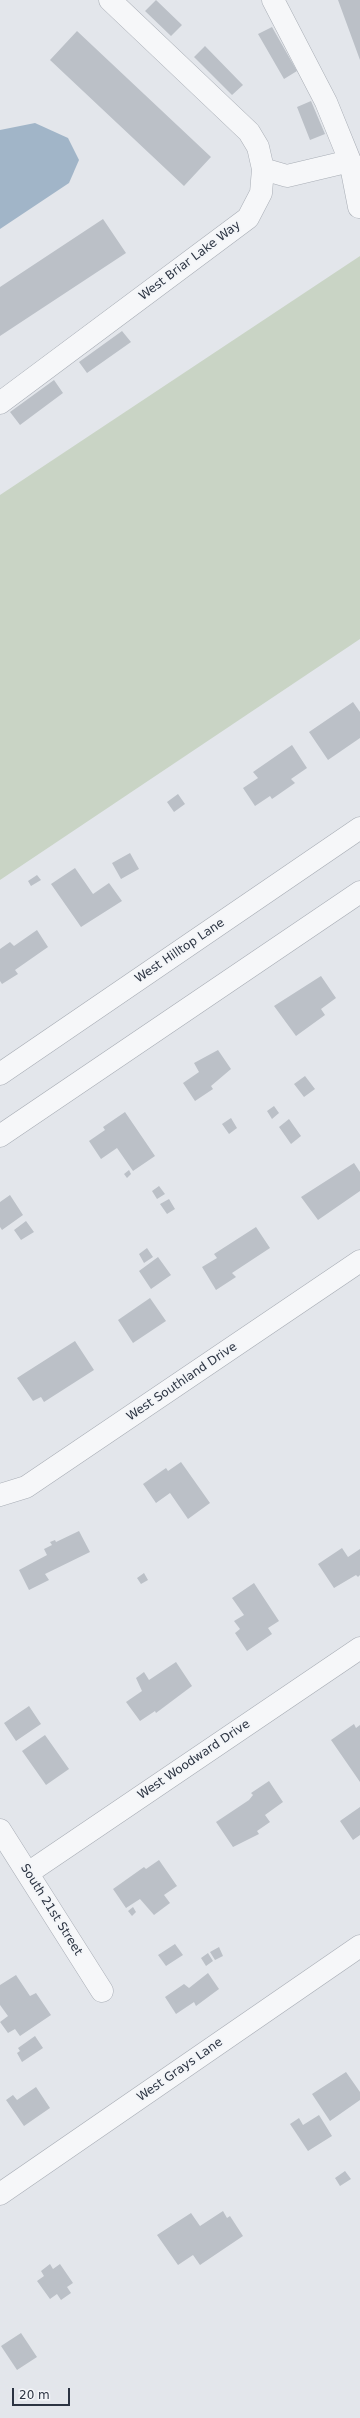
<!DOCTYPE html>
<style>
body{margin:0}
#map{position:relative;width:360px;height:2418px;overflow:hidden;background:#e3e6eb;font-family:"DejaVu Sans",sans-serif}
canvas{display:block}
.scale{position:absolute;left:12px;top:2388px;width:58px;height:18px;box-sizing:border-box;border:2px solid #2c3442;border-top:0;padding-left:5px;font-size:12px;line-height:14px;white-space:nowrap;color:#2c3442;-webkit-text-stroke:3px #f3f5f8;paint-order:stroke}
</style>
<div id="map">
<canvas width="360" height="2418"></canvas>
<div class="scale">20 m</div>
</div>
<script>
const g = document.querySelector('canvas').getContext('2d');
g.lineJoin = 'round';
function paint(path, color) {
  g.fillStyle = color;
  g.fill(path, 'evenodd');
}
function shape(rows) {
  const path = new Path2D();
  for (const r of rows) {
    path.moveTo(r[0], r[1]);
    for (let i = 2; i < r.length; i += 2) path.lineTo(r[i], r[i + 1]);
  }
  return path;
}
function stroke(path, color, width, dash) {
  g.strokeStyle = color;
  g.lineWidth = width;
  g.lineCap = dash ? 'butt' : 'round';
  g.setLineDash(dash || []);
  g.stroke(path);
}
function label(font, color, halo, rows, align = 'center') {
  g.font = font + ' "DejaVu Sans",sans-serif';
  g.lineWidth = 3.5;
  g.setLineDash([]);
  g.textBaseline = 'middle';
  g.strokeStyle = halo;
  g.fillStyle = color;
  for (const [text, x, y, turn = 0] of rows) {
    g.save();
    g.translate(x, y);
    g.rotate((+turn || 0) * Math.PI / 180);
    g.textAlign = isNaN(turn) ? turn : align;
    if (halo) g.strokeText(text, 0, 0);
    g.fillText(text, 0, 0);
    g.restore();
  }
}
paint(shape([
 [360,256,360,639,0,880,0,495]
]), '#c9d4c5');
paint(shape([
 [35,123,68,138,79,160,69,183,0,229,0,130]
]), '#a1b5c8');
paint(shape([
 [156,0,182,25,171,36,145,11],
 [338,0,360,0,360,60],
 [272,27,297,71,284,79,258,34],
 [77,31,211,157,184,186,50,60],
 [205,46,243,85,232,95,194,57],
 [311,101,325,134,310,140,297,107],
 [103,219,126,253,0,336,0,287],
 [122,331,131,342,87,373,79,362],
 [54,380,63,393,20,425,10,412],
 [353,702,360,712,360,738,328,760,309,732],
 [292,745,307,768,291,779,295,783,272,799,270,796,255,806,243,788,258,778,253,772],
 [178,794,185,804,174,812,167,802],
 [130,853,139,869,121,879,112,863],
 [75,868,93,894,109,883,122,901,81,927,51,884],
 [37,875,41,880,31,886,28,881],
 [37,930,48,947,15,970,18,974,2,984,0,981,0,949,10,942,14,946],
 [321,976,336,998,321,1009,325,1015,296,1036,274,1006],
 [218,1050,231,1069,211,1086,213,1089,195,1101,183,1083,199,1072,194,1063],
 [305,1076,315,1089,304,1097,294,1084],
 [274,1106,279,1113,272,1119,267,1111],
 [125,1112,155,1156,133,1171,117,1148,101,1159,89,1141,105,1130,103,1127],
 [231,1118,237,1128,229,1134,222,1124],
 [289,1119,301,1136,291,1144,279,1127],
 [354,1163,360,1172,360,1191,318,1220,301,1197],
 [129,1170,131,1174,127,1178,124,1174],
 [159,1186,165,1194,157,1199,152,1191],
 [10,1195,23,1215,2,1230,0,1227,0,1202],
 [169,1199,175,1209,167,1214,160,1204],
 [26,1221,34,1232,21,1240,14,1230],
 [256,1227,270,1248,232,1273,236,1277,216,1290,202,1267,217,1258,214,1254],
 [147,1248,153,1257,144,1263,139,1254],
 [158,1257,171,1275,151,1289,139,1271],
 [150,1298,166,1321,133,1343,118,1320],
 [75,1341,94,1370,44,1402,41,1397,33,1401,17,1378],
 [181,1462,210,1503,188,1519,170,1493,156,1503,143,1484,166,1468,168,1471],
 [79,1531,90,1552,45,1574,49,1580,29,1590,19,1570,47,1555,44,1549,52,1545,50,1542,55,1540,56,1542],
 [342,1548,348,1557,360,1549,360,1575,358,1577,356,1575,334,1588,318,1564],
 [144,1573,148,1580,141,1584,137,1578],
 [254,1583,279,1621,268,1628,272,1634,247,1651,235,1633,240,1629,234,1621,244,1615,232,1598],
 [176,1662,192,1686,156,1713,155,1711,140,1721,126,1702,142,1691,136,1678,144,1672,149,1680],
 [29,1706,41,1724,16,1741,4,1723],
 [354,1724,356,1728,360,1725,360,1782,331,1740],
 [45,1735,69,1769,46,1785,22,1751],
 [269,1781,283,1802,265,1815,270,1822,257,1831,259,1834,233,1847,216,1822,249,1800,253,1795,251,1793],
 [360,1807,360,1835,353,1840,340,1821],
 [159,1860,177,1886,164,1895,170,1903,154,1915,140,1899,126,1908,113,1889,144,1867,146,1869],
 [133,1907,136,1912,132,1916,128,1911],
 [175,1944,183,1955,166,1966,158,1955],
 [219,1947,223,1956,215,1960,210,1952],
 [208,1953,213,1961,206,1966,201,1958],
 [208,1973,219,1989,196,2006,194,2002,176,2014,165,1997,184,1984,189,1988],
 [16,1975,30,1996,36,1993,51,2015,20,2036,15,2029,8,2033,0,2022,8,2016,0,2005,0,1985],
 [35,2036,43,2048,22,2062,17,2053,20,2051,18,2048],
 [346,2072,360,2092,360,2100,330,2121,312,2094],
 [36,2087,50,2108,24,2126,6,2100,13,2095,17,2100],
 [319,2115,332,2136,308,2151,290,2124,299,2118,303,2125],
 [345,2171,351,2179,340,2186,335,2178],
 [223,2211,227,2218,230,2216,243,2236,200,2265,193,2255,178,2265,157,2235,191,2213,200,2226],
 [50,2264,53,2269,60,2264,73,2283,67,2287,71,2293,61,2300,57,2294,50,2299,37,2281,44,2276,41,2271],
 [21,2333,37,2357,17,2370,1,2346]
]), '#bbc0c7');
const minor = shape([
 [273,0,326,102,350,161,359,207],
 [263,169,287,176,350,161],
 [0,403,248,218,261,193,263,169,258,147,249,132,110,0],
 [0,1074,360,828],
 [0,1136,360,892],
 [0,1495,26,1487,360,1261],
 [0,1830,102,1991],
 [28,1873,360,1648],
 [0,2194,360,1946]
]);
stroke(minor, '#a8adb5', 23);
stroke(minor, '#f6f7f9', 22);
label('12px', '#2c3442', '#f3f5f8', [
 ["West Briar Lake Way",190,261,-37],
 ["West Hilltop Lane",180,951,-34],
 ["West Southland Drive",182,1382,-34],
 ["West Woodward Drive",194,1760,-34],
 ["South 21st Street",51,1910,58],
 ["West Grays Lane",180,2070,-35]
]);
</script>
